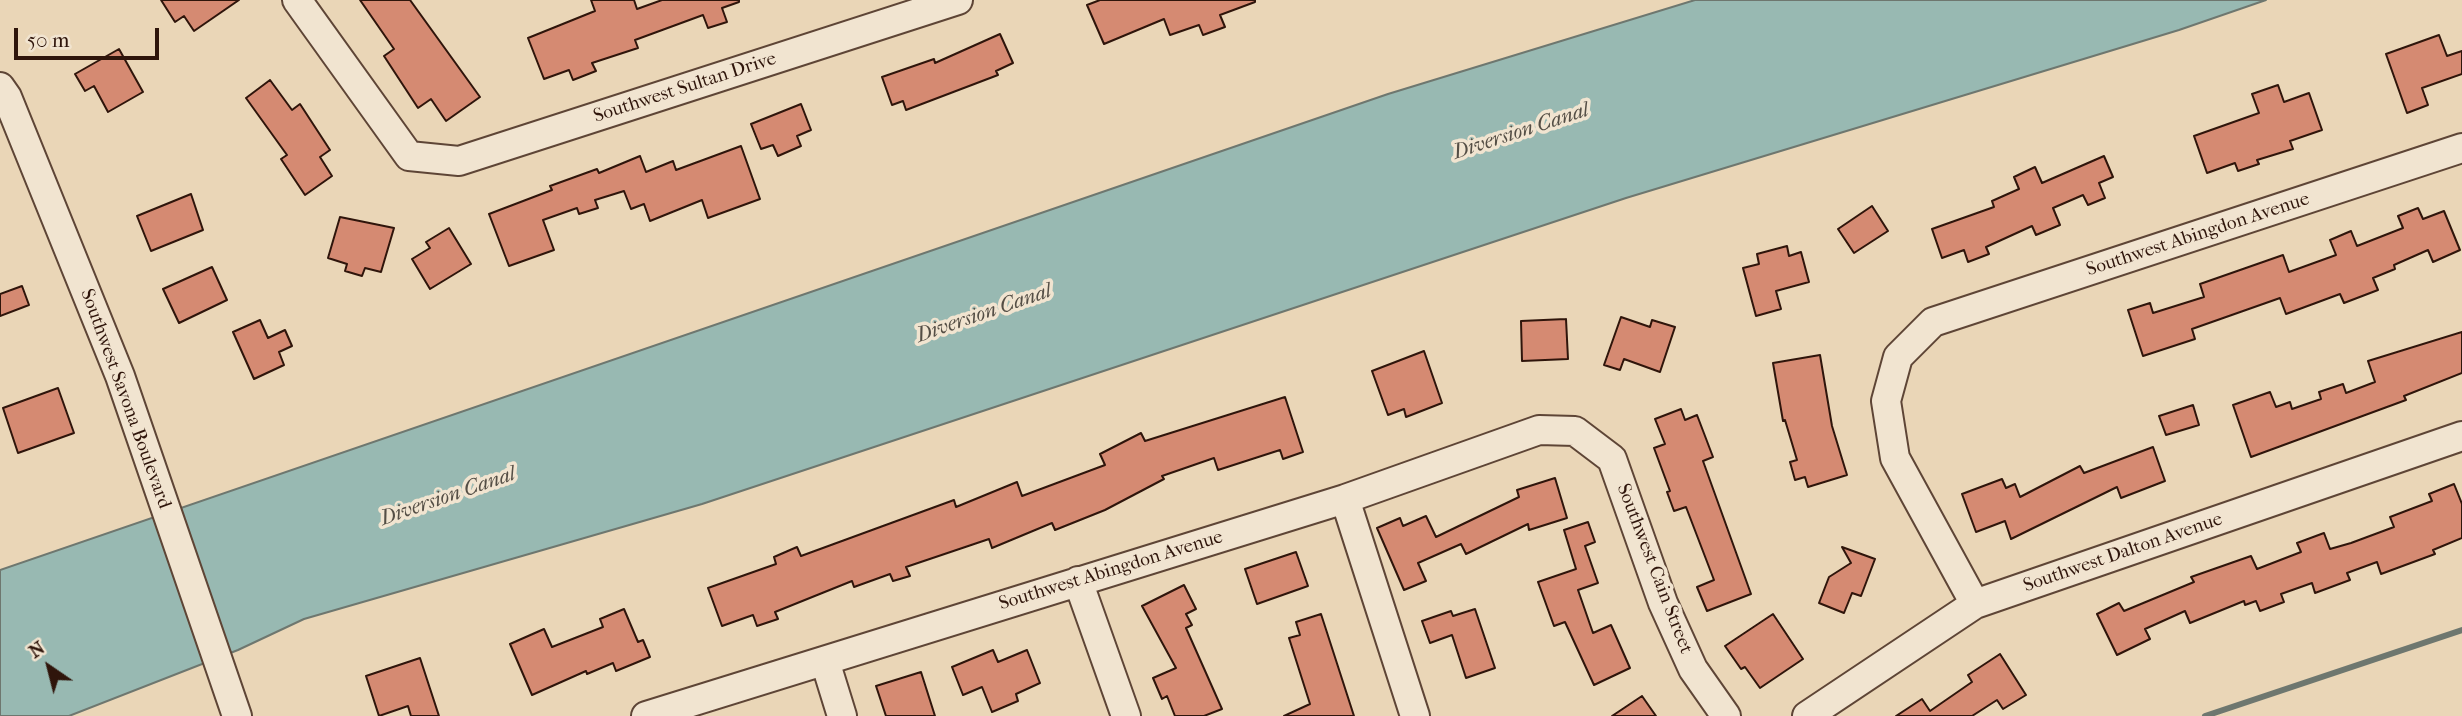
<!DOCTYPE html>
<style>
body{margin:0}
#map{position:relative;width:2462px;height:716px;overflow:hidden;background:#ead6b7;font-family:"IM FELL French Canon",serif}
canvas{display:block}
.north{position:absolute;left:14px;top:632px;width:70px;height:70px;-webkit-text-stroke:5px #f1e4d0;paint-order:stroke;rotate:325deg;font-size:19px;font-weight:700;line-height:28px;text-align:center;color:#2f150b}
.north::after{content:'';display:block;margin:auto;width:24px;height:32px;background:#2f150b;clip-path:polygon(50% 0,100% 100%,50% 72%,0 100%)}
.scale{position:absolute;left:14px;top:28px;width:145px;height:32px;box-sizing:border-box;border:4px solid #2f150b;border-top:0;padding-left:9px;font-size:21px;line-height:24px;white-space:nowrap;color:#2f150b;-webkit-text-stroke:5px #f1e4d0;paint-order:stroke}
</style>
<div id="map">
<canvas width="2462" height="716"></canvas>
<div class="north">N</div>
<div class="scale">50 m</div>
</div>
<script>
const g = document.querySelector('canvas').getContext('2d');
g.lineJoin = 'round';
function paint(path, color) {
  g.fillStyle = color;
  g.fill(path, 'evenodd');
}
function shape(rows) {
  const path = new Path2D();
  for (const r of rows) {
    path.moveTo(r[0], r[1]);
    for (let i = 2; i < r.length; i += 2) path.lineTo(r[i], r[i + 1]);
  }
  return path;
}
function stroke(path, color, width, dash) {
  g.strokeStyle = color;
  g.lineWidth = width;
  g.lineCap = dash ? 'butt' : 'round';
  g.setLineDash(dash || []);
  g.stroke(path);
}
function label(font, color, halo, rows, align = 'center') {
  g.font = font + ' "IM FELL French Canon",serif';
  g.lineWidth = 7;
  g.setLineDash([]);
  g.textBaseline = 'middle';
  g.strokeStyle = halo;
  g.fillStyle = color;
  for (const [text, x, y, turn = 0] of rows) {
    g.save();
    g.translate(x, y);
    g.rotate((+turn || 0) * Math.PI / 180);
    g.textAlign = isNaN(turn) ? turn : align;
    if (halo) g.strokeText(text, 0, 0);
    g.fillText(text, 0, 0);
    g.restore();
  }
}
const water = shape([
 [1695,0,2266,0,2179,30,1626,198,702,504,304,619,238,650,69,716,0,716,0,570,1388,94,1695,0]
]);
paint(water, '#98b9b2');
stroke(water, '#6e776f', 2);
stroke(shape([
 [2205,716,2462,630]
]), '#6e776f', 6);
const building = shape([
 [161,0,239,0,194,31,184,16,175,22,161,0],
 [360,0,410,0,480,97,446,121,431,99,418,108,384,56,394,49,360,0],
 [591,0,634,0,637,9,662,0,739,0,739,2,722,8,727,22,708,28,703,15,635,40,638,48,592,63,596,71,573,80,569,70,544,79,528,38,595,11,591,0],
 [1100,0,1255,0,1255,2,1220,15,1225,27,1203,35,1199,25,1170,35,1164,19,1104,44,1087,5,1100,0],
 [1000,34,1013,63,996,71,998,75,906,110,903,101,892,105,882,77,934,59,935,63,1000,34],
 [2439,35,2447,56,2462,51,2462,74,2422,88,2428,105,2407,113,2386,54,2439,35],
 [119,49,143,92,108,112,94,86,85,91,75,74,119,49],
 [270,80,292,110,300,104,330,150,320,157,332,176,305,195,281,159,287,155,246,98,270,80],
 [2278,85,2284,102,2309,93,2322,130,2290,141,2293,149,2257,160,2259,164,2238,171,2235,163,2207,173,2194,136,2259,113,2252,94,2278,85],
 [801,104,811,130,797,136,801,146,778,156,773,145,761,149,751,124,801,104],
 [741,146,760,199,708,218,702,200,650,221,644,204,631,209,624,191,595,200,598,208,579,214,577,208,543,220,554,250,509,266,489,214,552,190,550,186,597,169,599,173,640,156,646,172,673,161,676,170,741,146],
 [2104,156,2113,177,2099,183,2105,198,2088,205,2083,195,2053,208,2060,225,2036,235,2032,226,1986,247,1989,254,1968,262,1964,250,1942,258,1932,229,1994,207,1992,201,2019,189,2014,177,2035,167,2042,183,2104,156],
 [191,194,203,230,151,251,137,216,191,194],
 [1872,206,1888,231,1854,253,1838,229,1872,206],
 [2418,208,2423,219,2444,211,2460,250,2433,262,2428,250,2394,265,2395,269,2373,278,2378,290,2344,303,2340,294,2286,314,2280,298,2192,329,2195,339,2143,356,2128,310,2150,303,2153,313,2204,297,2200,284,2283,255,2289,272,2336,255,2330,240,2351,231,2357,246,2403,228,2398,216,2418,208],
 [340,217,394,228,381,272,365,268,362,276,345,271,347,264,328,258,340,217],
 [449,228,471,264,430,289,412,259,430,248,426,242,449,228],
 [1787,246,1789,256,1801,252,1809,282,1776,291,1781,309,1756,316,1743,268,1759,264,1757,254,1787,246],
 [212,267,227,300,179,323,163,289,212,267],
 [22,286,29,305,0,316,0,294,22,286],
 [1621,317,1650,327,1652,320,1675,327,1660,372,1624,359,1620,370,1604,365,1621,317],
 [1566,319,1568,359,1522,361,1521,321,1566,319],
 [260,320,268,338,285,330,292,346,279,352,284,365,254,379,233,332,260,320],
 [2462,332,2462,373,2404,396,2406,400,2251,457,2233,405,2270,392,2276,407,2290,402,2292,409,2321,399,2319,392,2343,384,2346,393,2375,382,2368,361,2462,332],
 [1424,351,1442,403,1406,417,1404,409,1388,415,1372,371,1424,351],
 [1820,355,1832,426,1847,475,1808,487,1805,477,1795,480,1790,462,1797,460,1785,420,1783,421,1773,363,1820,355],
 [58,388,74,433,18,453,3,408,58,388],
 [1285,397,1303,452,1283,459,1280,450,1218,470,1214,458,1162,476,1164,479,1105,510,1055,530,1052,523,992,548,989,539,906,567,910,576,893,581,890,574,854,587,852,581,775,612,778,619,757,626,753,615,722,626,708,588,776,564,774,557,797,547,801,556,954,500,956,507,1017,482,1022,496,1105,465,1100,454,1141,433,1145,441,1285,397],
 [2193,405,2199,425,2166,435,2159,416,2193,405],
 [1681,409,1685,420,1697,415,1713,457,1703,461,1751,594,1707,611,1697,587,1714,580,1686,507,1674,511,1667,492,1670,491,1654,448,1665,444,1655,419,1681,409],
 [2153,447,2165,481,2121,498,2117,487,2011,539,2005,521,1976,532,1962,494,2002,479,2006,488,2015,484,2020,497,2080,466,2084,473,2153,447],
 [1555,478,1567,518,1529,530,1528,524,1466,554,1461,544,1418,563,1426,581,1404,590,1377,528,1400,518,1403,526,1426,516,1436,537,1519,497,1517,490,1555,478],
 [2454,484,2462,504,2462,538,2433,550,2435,554,2381,574,2377,562,2347,573,2350,580,2315,593,2312,583,2281,594,2284,602,2260,611,2256,601,2245,605,2244,601,2190,623,2185,611,2145,629,2150,639,2117,655,2097,614,2119,603,2124,611,2194,582,2191,577,2251,556,2257,569,2301,552,2297,543,2324,533,2330,549,2351,543,2394,527,2390,517,2432,501,2429,494,2454,484],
 [1588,522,1595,542,1585,546,1598,583,1578,590,1593,633,1611,625,1630,668,1594,685,1565,622,1554,626,1538,582,1576,569,1564,530,1588,522],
 [1842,547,1875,559,1861,596,1852,593,1844,613,1819,603,1829,577,1851,563,1842,547],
 [1296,552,1308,586,1257,604,1245,569,1296,552],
 [1184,585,1196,609,1186,614,1192,625,1186,628,1222,709,1204,716,1175,716,1167,696,1162,699,1153,678,1176,668,1142,606,1184,585],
 [624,609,638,642,643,640,650,657,616,671,613,663,587,674,586,671,532,695,510,644,544,629,552,647,603,627,600,619,624,609],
 [1475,609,1495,668,1466,678,1452,635,1430,643,1422,621,1451,611,1453,616,1475,609],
 [1321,614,1354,716,1284,716,1310,704,1289,638,1300,635,1296,622,1321,614],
 [1773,614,1803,659,1760,688,1745,667,1741,669,1725,646,1773,614],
 [993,650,998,662,1027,650,1040,683,1016,694,1018,701,992,712,982,687,963,695,952,667,993,650],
 [2000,654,2026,695,2003,709,1997,700,1972,716,1896,716,1922,699,1930,711,1972,682,1968,675,2000,654],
 [420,658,439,716,411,716,408,706,379,716,366,676,420,658],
 [921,672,935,716,886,716,876,686,921,672],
 [1642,696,1656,716,1612,716,1642,696]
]);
paint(building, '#d58a72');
stroke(building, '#2f150b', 2);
const minor = shape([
 [297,0,409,156,459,161,958,0],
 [0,87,7,97,120,376,237,716],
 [1345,499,1415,716],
 [1078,581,1126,716],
 [1975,604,1895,458,1886,401,1898,357,1933,322,2462,148],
 [825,661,842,716],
 [646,716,1345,499,1539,430,1575,431,1612,459,1663,603,1693,669,1726,716],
 [1807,716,1975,604,2462,436]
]);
stroke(minor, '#5e4536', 32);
stroke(minor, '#f1e4d0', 28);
label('19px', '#2f150b', '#f1e4d0', [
 ["Southwest Sultan Drive",685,88,-18],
 ["Southwest Abingdon Avenue",2198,235,-18],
 ["Southwest Savona Boulevard",125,399,70],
 ["Southwest Dalton Avenue",2123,553,-19],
 ["Southwest Cain Street",1654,569,69],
 ["Southwest Abingdon Avenue",1111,571,-17]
]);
label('italic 21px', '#544e45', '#f1e4d0', [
 ["Diversion Canal",1521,132,-18],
 ["Diversion Canal",984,314,-19],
 ["Diversion Canal",448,497,-19]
]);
</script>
